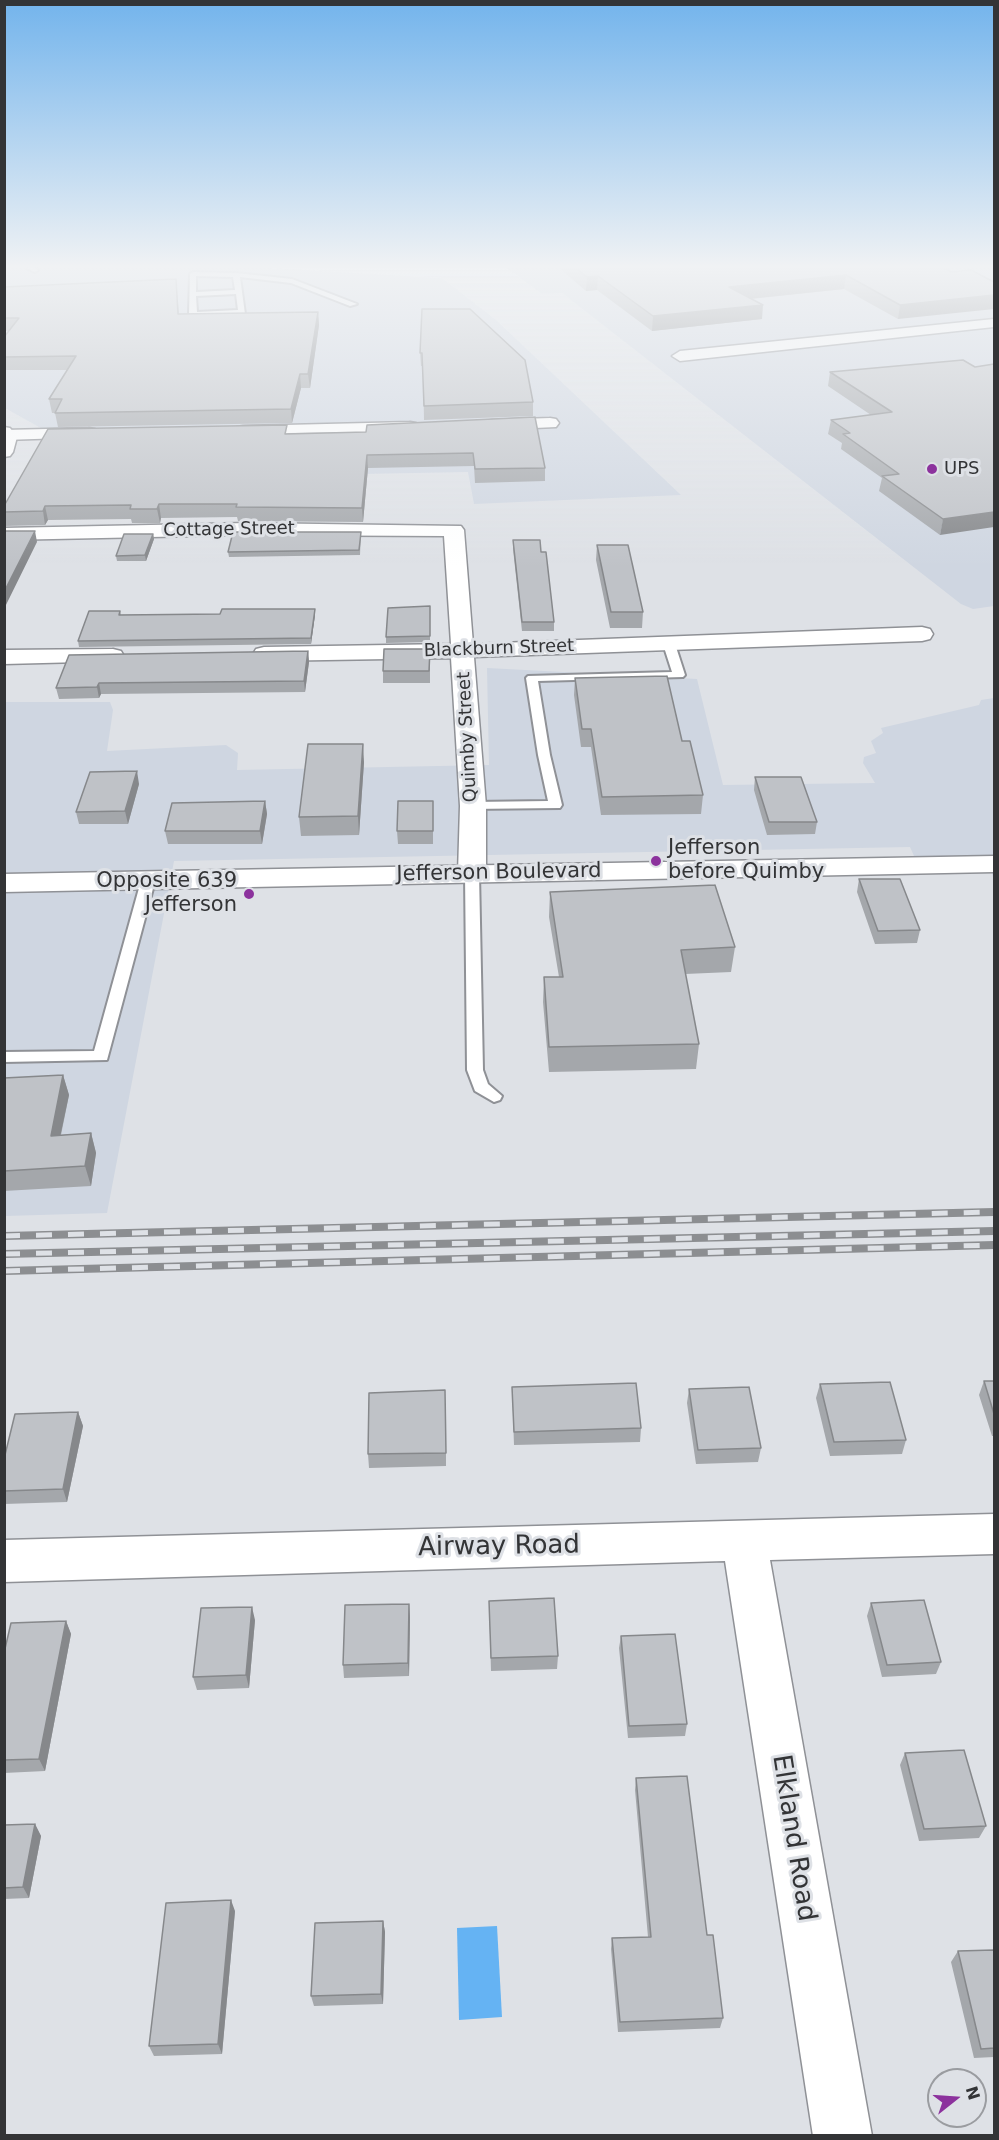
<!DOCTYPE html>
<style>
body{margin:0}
#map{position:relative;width:999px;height:2140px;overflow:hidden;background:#dee1e6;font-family:"DejaVu Sans",sans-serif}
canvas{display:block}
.frame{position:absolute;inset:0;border:6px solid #333436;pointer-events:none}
.north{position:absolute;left:927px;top:2068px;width:60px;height:60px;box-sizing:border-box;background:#dee1e6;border:2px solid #9a9ca0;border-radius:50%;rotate:73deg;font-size:16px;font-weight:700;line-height:24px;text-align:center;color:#333436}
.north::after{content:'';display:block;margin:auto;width:21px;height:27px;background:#8c329d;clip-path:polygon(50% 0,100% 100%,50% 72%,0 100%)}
</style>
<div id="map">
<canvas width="999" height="2140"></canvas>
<div class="frame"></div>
<div class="north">N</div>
</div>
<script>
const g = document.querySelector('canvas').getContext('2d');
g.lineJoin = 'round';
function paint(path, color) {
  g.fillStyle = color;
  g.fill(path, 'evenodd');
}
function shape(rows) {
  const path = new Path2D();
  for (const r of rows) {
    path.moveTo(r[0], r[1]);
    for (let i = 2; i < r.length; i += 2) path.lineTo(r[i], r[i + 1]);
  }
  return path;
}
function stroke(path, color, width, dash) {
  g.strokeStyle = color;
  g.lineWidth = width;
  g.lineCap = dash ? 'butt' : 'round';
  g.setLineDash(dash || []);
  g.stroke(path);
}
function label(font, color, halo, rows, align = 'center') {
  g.font = font + ' "DejaVu Sans",sans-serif';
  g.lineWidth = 6;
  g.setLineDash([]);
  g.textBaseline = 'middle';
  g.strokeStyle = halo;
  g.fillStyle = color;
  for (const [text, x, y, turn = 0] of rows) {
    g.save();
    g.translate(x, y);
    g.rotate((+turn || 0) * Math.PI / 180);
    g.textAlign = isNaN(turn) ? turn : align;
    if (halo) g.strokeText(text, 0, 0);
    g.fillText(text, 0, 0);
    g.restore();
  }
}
paint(shape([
 [5,268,267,268,442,278,496,320,681,495,474,504,468,472,93,479,55,436,5,408],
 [507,268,994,268,994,606,973,609,961,604,562,293,542,294],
 [487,668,697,679,723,785,875,783,863,763,864,757,876,753,871,741,883,733,881,728,979,705,981,700,994,698,994,881,991,870,919,867,910,847,174,861,107,1213,5,1216,4,702,110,702,113,710,107,751,226,745,238,753,237,770,489,765]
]), '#cfd6e1');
paint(shape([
 [497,1926,502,2017,459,2020,457,1928]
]), '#65b3f3');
const lane = shape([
 [26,268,34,268,38,270,35,272,26,268],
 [193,272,236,273,292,279,357,304,350,306,291,283,240,277,245,314,193,316,189,314,190,274,193,272],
 [196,276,233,277,235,290,196,292,196,276],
 [236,294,238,310,197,312,196,296,236,294],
 [669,641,675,644,685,675,683,677,538,681,550,755,562,805,560,808,468,809,466,806,468,803,473,802,548,801,538,755,526,678,528,676,672,672,663,644,669,641],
 [472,869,479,873,483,1070,488,1084,502,1096,500,1100,494,1102,475,1091,467,1070,465,873,472,869],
 [148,877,155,881,107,1060,4,1062,4,1052,94,1051,141,881,148,877]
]);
const street = shape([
 [994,319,994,327,680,361,672,356,680,351,994,319],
 [550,418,556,419,559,423,556,427,492,430,486,429,483,425,486,421,492,420,550,418],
 [410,422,416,423,419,427,416,431,243,436,237,435,234,431,237,427,243,426,410,422],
 [89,428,95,429,98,433,95,437,4,440,4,430,89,428],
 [248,523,461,526,464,530,473,644,922,627,930,629,933,634,930,639,922,641,474,657,486,806,486,873,482,879,472,881,462,879,458,873,460,806,451,658,264,661,256,659,253,654,256,649,264,647,451,644,444,536,248,535,4,540,4,528,248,523],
 [113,649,121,651,124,656,121,661,4,664,4,650,113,649],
 [994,1514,994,1554,770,1560,872,2136,813,2136,725,1561,4,1582,4,1540,994,1514]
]);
const secondary = shape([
 [4,427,10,428,17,437,13,452,10,456,4,457,4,427],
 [994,856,994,872,4,892,4,874,994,856]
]);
stroke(lane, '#8f9196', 4);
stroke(street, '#8f9196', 3);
stroke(secondary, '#8f9196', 3);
paint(lane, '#fff');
paint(street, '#fff');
paint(secondary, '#fff');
const rail = shape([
 [4,1236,994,1212],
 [4,1254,994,1231],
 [4,1271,994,1245]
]);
stroke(rail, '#8c8e91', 8);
stroke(rail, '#dee1e6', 5, [16]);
paint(shape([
 [558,267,942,267,898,319,844,289,751,299,762,319,652,331,597,290,586,291],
 [176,279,179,314,318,312,319,325,310,388,301,388,292,423,58,427,55,413,52,413,49,399,68,370,4,370,4,337,9,331,4,331,4,287],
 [422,309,533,402,533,416,424,420,423,366,421,366,420,353],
 [975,367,940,535,879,491,882,478,841,449,842,443,828,434,831,420,871,415,828,386,830,372],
 [366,432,545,468,545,481,475,483,474,466,368,468,363,522,238,521,237,517,161,518,160,523,132,523,131,519,48,520,45,525,4,526,4,506,288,433],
 [361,532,360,555,229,557,228,552],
 [153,534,154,539,146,561,117,561,116,556],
 [513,540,541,552,554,622,554,631,522,631,513,549],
 [597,545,643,612,642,628,610,628,596,560],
 [430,606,430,642,386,643,386,637],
 [120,611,121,615,315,615,311,644,79,647,78,641],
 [430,649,430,683,383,683,383,671],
 [308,651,309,662,305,692,101,694,99,698,59,699,56,688],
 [575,678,682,741,703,795,701,814,601,815,591,747,581,747,574,695],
 [364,762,359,835,301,836,299,817],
 [755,777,817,822,815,834,767,835,754,790],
 [139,784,128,824,79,824,76,812],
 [265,801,267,814,262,844,168,844,165,831],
 [433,813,433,844,398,844,397,831],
 [859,879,920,930,917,943,875,944,857,892],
 [550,892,735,947,731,972,685,974,699,1044,696,1069,549,1072,543,1002,544,977,559,977,549,917],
 [63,1075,69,1095,61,1135,91,1133,96,1153,91,1186,4,1191,4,1078],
 [984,1381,994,1381,994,1436,992,1436,979,1395],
 [820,1384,906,1440,902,1454,830,1456,816,1398],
 [512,1387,641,1428,640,1442,514,1445],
 [689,1389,761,1448,758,1462,696,1464,687,1403],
 [446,1404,446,1466,369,1468,368,1454],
 [78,1412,83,1426,67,1502,4,1504,4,1459],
 [489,1601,558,1656,557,1669,491,1671],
 [871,1603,941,1662,936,1674,882,1677,867,1616],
 [409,1604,410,1617,409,1676,344,1678,343,1665],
 [255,1620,249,1688,197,1690,193,1677],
 [66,1621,71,1634,45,1771,4,1773,4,1653],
 [621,1636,687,1724,685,1736,628,1738,619,1648],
 [905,1753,986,1826,979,1838,919,1841,900,1765],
 [636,1778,707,1935,723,2018,720,2028,618,2032,611,1949,612,1938,648,1937,635,1790],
 [35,1824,41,1836,29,1898,4,1899,4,1825],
 [235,1911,222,2054,154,2056,149,2046],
 [383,1921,385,1932,383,2004,314,2006,311,1996],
 [994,1950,994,2057,974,2058,951,1962,958,1951]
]), '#a4a7ab');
paint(shape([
 [846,275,844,289,728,301,729,287],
 [598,276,597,290,586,291,587,277],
 [994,295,994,309,898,319,900,305],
 [763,305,762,319,652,331,653,316],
 [318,312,319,325,310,388,308,374],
 [300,374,301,388,292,423,291,409],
 [367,455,368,468,363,522,362,508],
 [159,504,161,518,160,523,157,509],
 [45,506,48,520,45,525,43,511],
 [994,512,994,527,940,535,943,519],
 [35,531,37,542,4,609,4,592],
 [153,534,154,539,146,561,145,555],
 [315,609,315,615,311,644,311,638],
 [308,651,309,662,305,692,304,681],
 [99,683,101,694,99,698,97,687],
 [363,744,364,762,359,835,358,816],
 [137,771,139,784,128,824,125,811],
 [265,801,267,814,262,844,260,831],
 [63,1075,69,1095,56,1156,51,1136],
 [91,1133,96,1153,91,1186,85,1166],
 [78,1412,83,1426,67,1502,63,1489],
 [409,1604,410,1617,409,1676,408,1663],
 [252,1607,255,1620,249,1688,246,1675],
 [66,1621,71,1634,45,1771,39,1759],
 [35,1824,41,1836,29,1898,23,1887],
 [231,1900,235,1911,222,2054,218,2044],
 [383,1921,385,1932,383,2004,381,1994]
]), '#86888b');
const building = shape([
 [575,267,942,267,951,272,971,270,994,282,994,295,900,305,846,275,729,287,763,305,653,316,598,276,587,277,575,267],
 [176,279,178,314,318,312,308,374,300,374,291,409,55,413,62,399,49,399,76,356,4,357,4,337,19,318,4,318,4,287,176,279],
 [422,309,470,309,525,360,533,402,424,406,422,353,420,353,422,309],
 [963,360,975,367,994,364,994,512,943,519,882,476,899,474,843,434,850,433,831,420,892,412,830,372,963,360],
 [535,417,545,468,475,469,473,453,367,455,362,508,236,507,237,504,159,504,157,509,130,509,131,505,45,506,43,511,4,512,4,506,48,429,287,425,285,434,366,432,367,425,535,417],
 [4,531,35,531,4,592,4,531],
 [233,532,361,532,359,550,228,552,233,532],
 [124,534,153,534,145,555,116,556,124,534],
 [513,540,540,540,541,552,546,552,554,622,522,622,513,540],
 [597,545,628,545,643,612,611,612,597,545],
 [430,606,430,636,386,637,388,608,430,606],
 [222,609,315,609,311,638,78,641,89,611,120,611,119,615,220,614,222,609],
 [384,649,430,649,429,671,383,671,384,649],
 [308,651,304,681,99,683,97,687,56,688,69,655,308,651],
 [667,676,682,741,690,741,703,795,602,797,591,729,582,729,575,678,667,676],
 [308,744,363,744,358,816,299,817,308,744],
 [137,771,125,811,76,812,90,772,137,771],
 [755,777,801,777,817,822,769,822,755,777],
 [265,801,260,831,165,831,172,803,265,801],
 [398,801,433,801,433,831,397,831,398,801],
 [859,879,900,879,920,930,878,931,859,879],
 [715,885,735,947,681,950,699,1044,549,1047,544,977,563,977,550,892,715,885],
 [63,1075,51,1136,91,1133,85,1166,4,1171,4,1078,63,1075],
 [984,1381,994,1381,994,1414,984,1381],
 [890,1382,906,1440,834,1442,820,1384,890,1382],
 [636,1383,641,1428,514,1432,512,1387,636,1383],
 [749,1387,761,1448,698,1450,689,1389,749,1387],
 [445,1390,446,1453,368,1454,369,1393,445,1390],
 [78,1412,63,1489,4,1491,4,1459,15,1414,78,1412],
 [554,1598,558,1656,491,1658,489,1601,554,1598],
 [924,1600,941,1662,887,1665,871,1603,924,1600],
 [409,1604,408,1663,343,1665,345,1605,409,1604],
 [252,1607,246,1675,193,1677,201,1608,252,1607],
 [66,1621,39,1759,4,1760,4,1653,11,1623,66,1621],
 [675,1634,687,1724,629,1726,621,1636,675,1634],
 [964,1750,986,1826,924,1829,905,1753,964,1750],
 [687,1776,707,1935,713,1935,723,2018,620,2022,612,1938,651,1937,636,1778,687,1776],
 [35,1824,23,1887,4,1888,4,1825,35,1824],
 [231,1900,218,2044,149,2046,166,1903,231,1900],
 [383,1921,381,1994,311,1996,315,1923,383,1921],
 [994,1950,994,2048,981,2049,958,1951,994,1950]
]);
paint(building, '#bfc2c7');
stroke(building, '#86888b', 1.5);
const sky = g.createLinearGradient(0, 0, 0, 567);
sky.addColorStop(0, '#73b4ec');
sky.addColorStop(0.47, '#f0f2f4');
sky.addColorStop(1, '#f0f2f400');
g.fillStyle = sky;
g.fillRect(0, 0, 999, 567);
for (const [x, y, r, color] of [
 [932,469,6,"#8c329d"],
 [656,861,6,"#8c329d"],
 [249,894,6,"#8c329d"]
]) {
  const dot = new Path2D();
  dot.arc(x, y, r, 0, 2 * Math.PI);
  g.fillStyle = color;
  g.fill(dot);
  stroke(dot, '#dee1e6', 2);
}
label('18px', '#333436', '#dee1e6', [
 ["UPS",944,469]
], 'left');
label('18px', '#333436', '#dee1e6', [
 ["Cottage Street",229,530,-1],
 ["Blackburn Street",499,649,-2],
 ["Quimby Street",468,737,-93]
]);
label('21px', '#333436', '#dee1e6', [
 ["Jefferson",668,849],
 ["before Quimby",668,873],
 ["Opposite 639",237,882,"right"],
 ["Jefferson",237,906,"right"]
], 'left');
label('21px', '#333436', '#dee1e6', [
 ["Jefferson Boulevard",499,873,-1]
]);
label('26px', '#333436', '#dee1e6', [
 ["Airway Road",499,1547,-1],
 ["Elkland Road",793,1838,81]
]);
</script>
